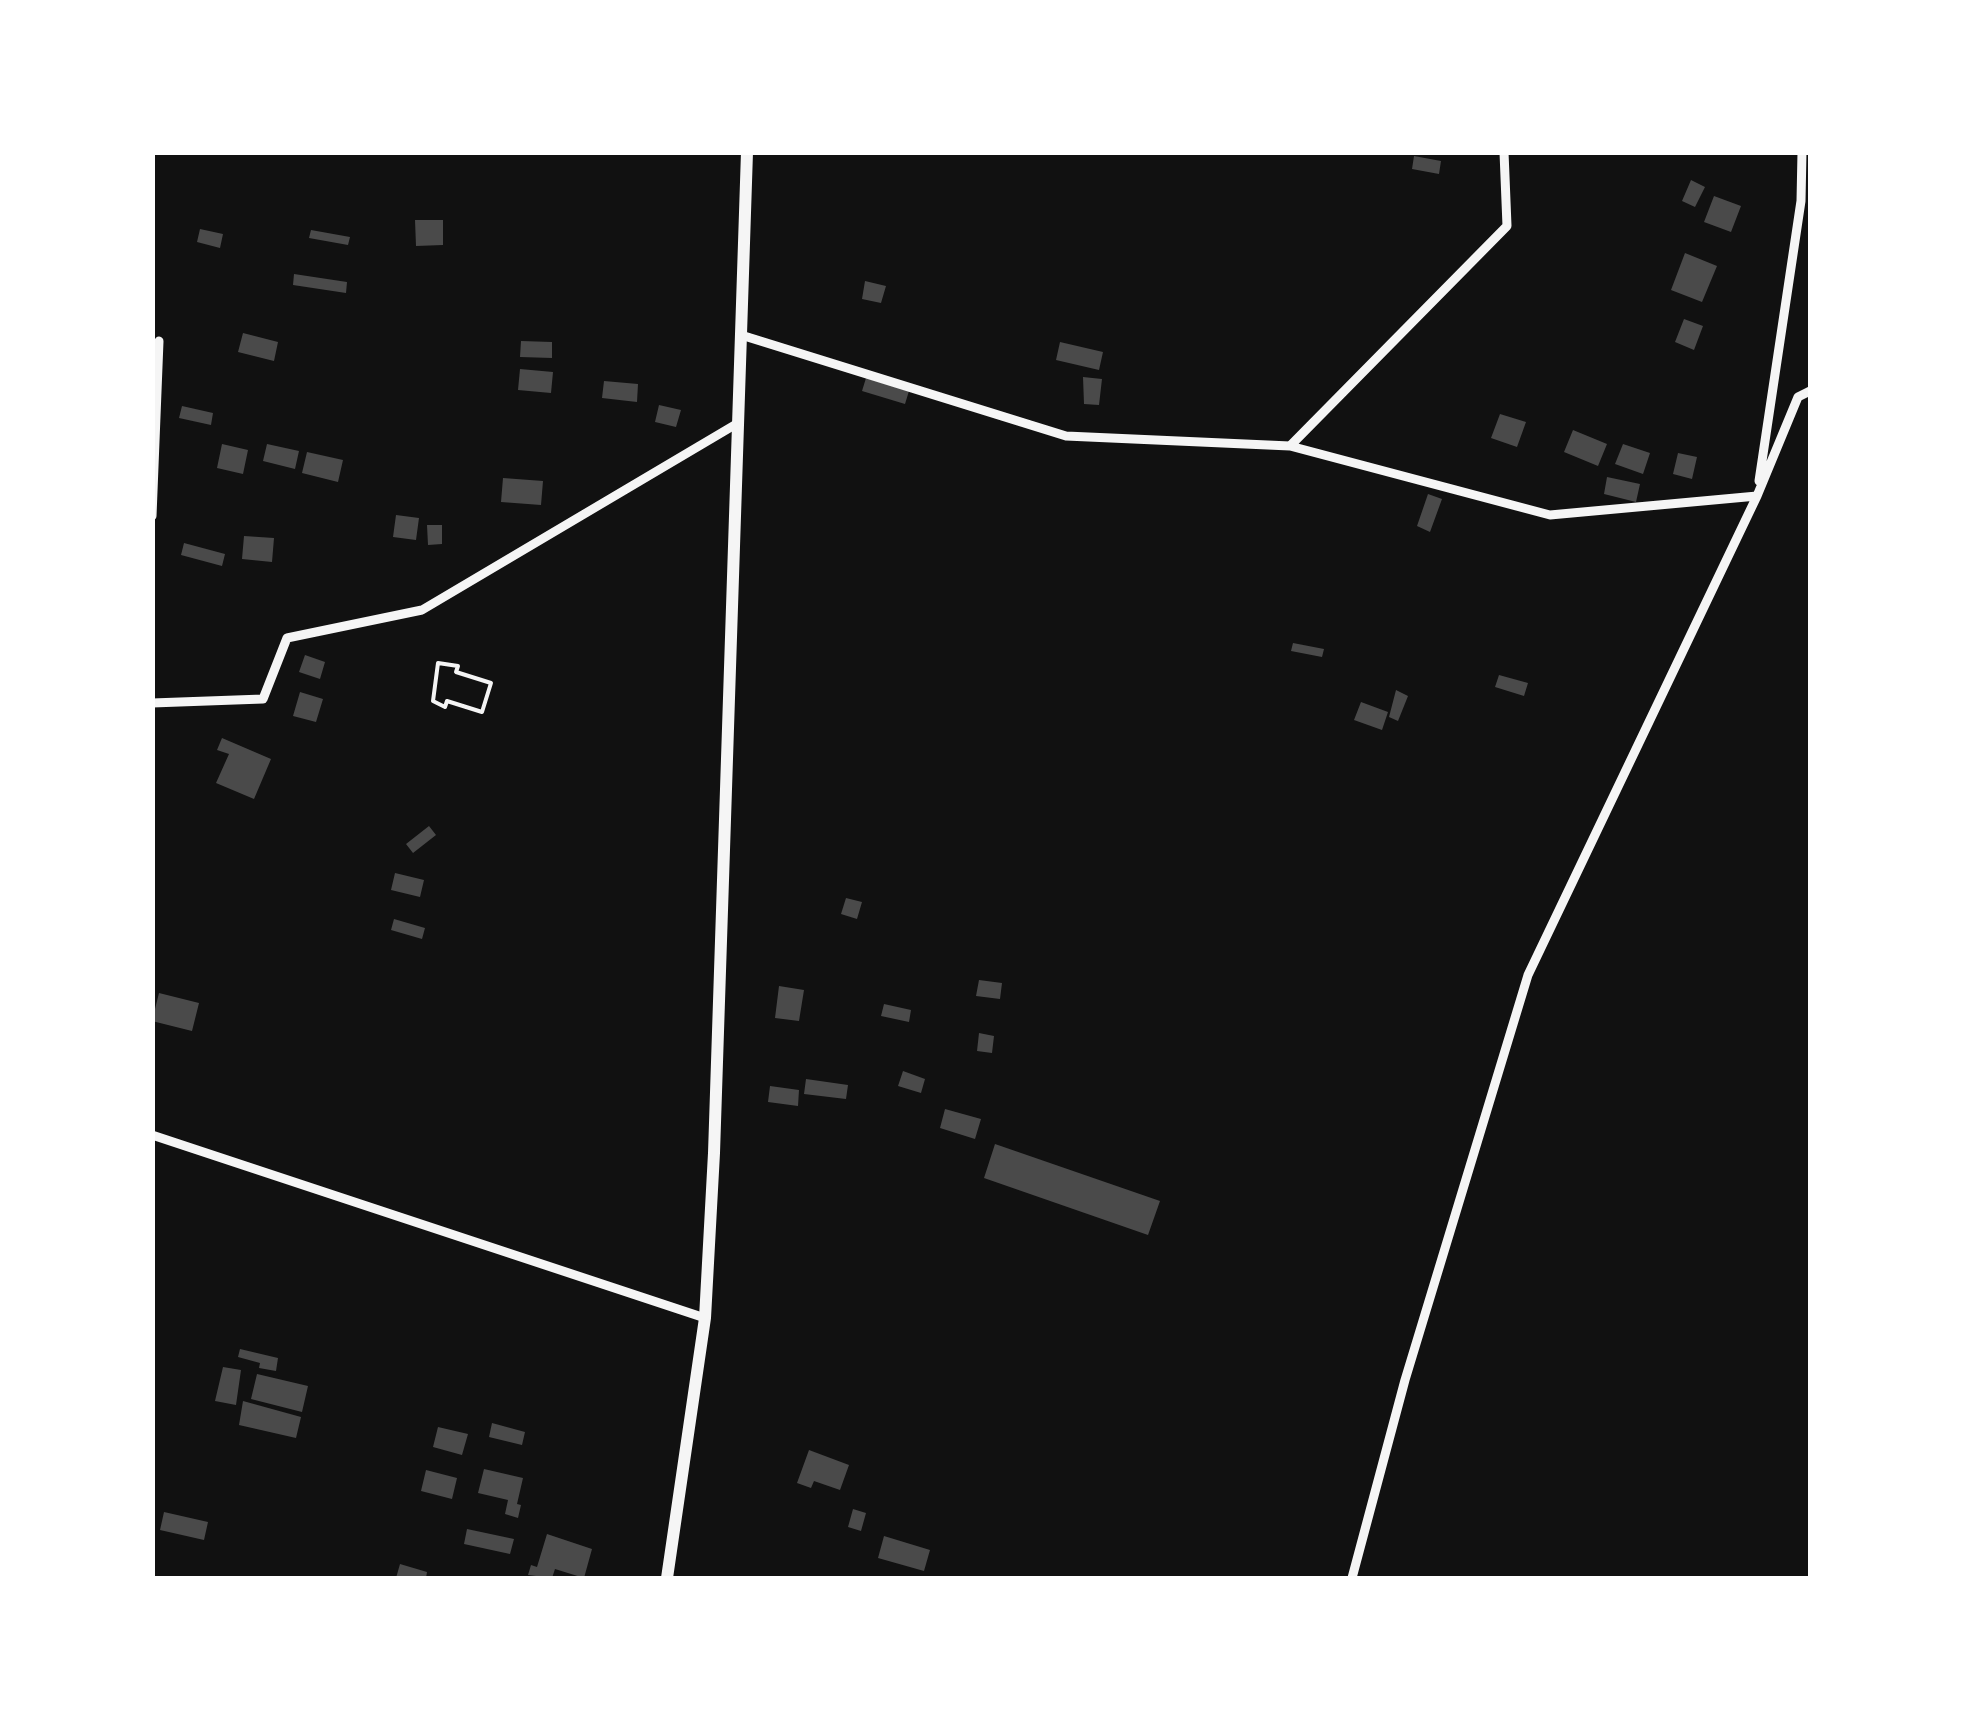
<!DOCTYPE html>
<style>
body{margin:0}
#map{position:relative;width:1963px;height:1731px;overflow:hidden;background:#111;font-family:"DejaVu Sans",sans-serif}
canvas{display:block}
.frame{position:absolute;inset:0;border:155px solid #fff;pointer-events:none}
</style>
<div id="map">
<canvas width="1963" height="1731"></canvas>
<div class="frame"></div>
</div>
<script>
const g = document.querySelector('canvas').getContext('2d');
g.lineJoin = 'round';
function paint(path, color) {
  g.fillStyle = color;
  g.fill(path, 'evenodd');
}
function shape(rows) {
  const path = new Path2D();
  for (const r of rows) {
    path.moveTo(r[0], r[1]);
    for (let i = 2; i < r.length; i += 2) path.lineTo(r[i], r[i + 1]);
  }
  return path;
}
function stroke(path, color, width, dash) {
  g.strokeStyle = color;
  g.lineWidth = width;
  g.lineCap = dash ? 'butt' : 'round';
  g.setLineDash(dash || []);
  g.stroke(path);
}
paint(shape([
 [1414,156,1441,161,1439,174,1412,169],
 [1691,180,1705,187,1695,207,1682,201],
 [1714,196,1741,206,1731,232,1704,222],
 [415,220,443,220,443,245,416,246],
 [200,229,223,234,220,248,197,242],
 [311,230,350,237,348,245,309,238],
 [1685,253,1717,266,1702,302,1671,290],
 [294,274,347,282,346,293,293,285],
 [865,281,886,286,881,303,862,299],
 [1684,319,1703,326,1694,350,1675,342],
 [243,333,278,342,274,361,238,352],
 [521,341,552,342,552,358,520,357],
 [1060,342,1103,352,1099,370,1056,360],
 [520,369,553,372,551,393,518,390],
 [1083,377,1102,379,1099,405,1084,404],
 [866,378,909,391,905,404,862,391],
 [604,381,638,384,637,402,602,398],
 [659,405,681,410,676,427,655,422],
 [182,406,213,413,211,425,179,418],
 [1500,414,1526,422,1517,447,1491,438],
 [1573,430,1607,444,1598,466,1564,452],
 [222,444,248,450,243,474,217,468],
 [267,444,299,451,295,469,263,461],
 [1623,444,1650,453,1643,474,1615,464],
 [307,452,343,460,338,482,302,473],
 [1678,453,1697,457,1692,479,1673,474],
 [1607,477,1640,484,1636,502,1604,494],
 [503,478,543,481,541,505,501,502],
 [1428,494,1442,499,1430,532,1417,526],
 [396,515,419,518,416,540,393,537],
 [427,525,442,525,442,544,428,545],
 [244,536,274,538,272,562,242,559],
 [184,543,225,554,222,566,181,555],
 [1293,643,1324,649,1322,657,1291,651],
 [305,655,325,662,320,679,299,672],
 [1499,675,1528,683,1524,696,1495,687],
 [1396,690,1408,696,1398,721,1389,717],
 [300,692,323,699,316,722,293,716],
 [1361,702,1388,712,1382,730,1354,720],
 [222,738,271,759,254,799,216,783,229,754,217,750],
 [429,826,436,835,413,853,406,844],
 [395,873,424,880,420,897,391,890],
 [846,898,862,902,857,919,841,914],
 [394,919,425,928,422,939,391,930],
 [979,980,1002,983,1000,999,976,996],
 [779,986,804,990,799,1021,775,1018],
 [159,993,199,1003,192,1031,152,1021],
 [884,1004,911,1010,909,1022,881,1016],
 [979,1033,994,1036,992,1053,977,1051],
 [903,1071,925,1079,921,1093,898,1086],
 [806,1079,848,1085,846,1099,804,1094],
 [770,1086,799,1090,798,1106,768,1102],
 [945,1109,981,1119,975,1139,940,1128],
 [995,1144,1160,1201,1148,1235,984,1178],
 [240,1349,278,1358,276,1371,259,1368,260,1363,238,1357],
 [223,1367,241,1370,236,1405,215,1401],
 [257,1374,308,1386,302,1412,251,1399],
 [243,1401,301,1417,296,1438,239,1425],
 [492,1423,525,1432,522,1445,489,1437],
 [438,1427,468,1434,462,1455,433,1447],
 [809,1450,849,1465,840,1490,814,1481,811,1488,797,1483],
 [484,1469,523,1478,517,1504,521,1505,518,1518,505,1514,508,1500,478,1493],
 [426,1470,457,1478,452,1499,421,1491],
 [853,1509,866,1513,861,1531,848,1527],
 [164,1512,208,1522,204,1540,160,1530],
 [467,1529,514,1539,510,1554,464,1544],
 [547,1534,592,1549,584,1578,555,1569,552,1578,528,1575,531,1565,537,1567],
 [884,1536,930,1550,924,1571,878,1558],
 [400,1564,427,1572,426,1578,396,1578]
]), '#4a4a4a');
stroke(shape([
 [438,663,458,666,456,672,491,683,482,712,447,701,445,707,433,701,438,663]
]), '#f5f5f5', 4);
stroke(shape([
 [741,335,1066,436,1290,446,1507,226,1504,152],
 [1290,446,1550,515,1757,496],
 [1759,481,1801,201,1802,152],
 [152,516,159,341],
 [152,703,263,699,287,638,422,610,738,423],
 [152,1135,705,1318],
 [1352,1578,1405,1380,1528,975,1757,496,1798,397,1810,391]
]), '#f5f5f5', 9);
stroke(shape([
 [667,1578,705,1318,714,1153,747,152]
]), '#f5f5f5', 12);
</script>
